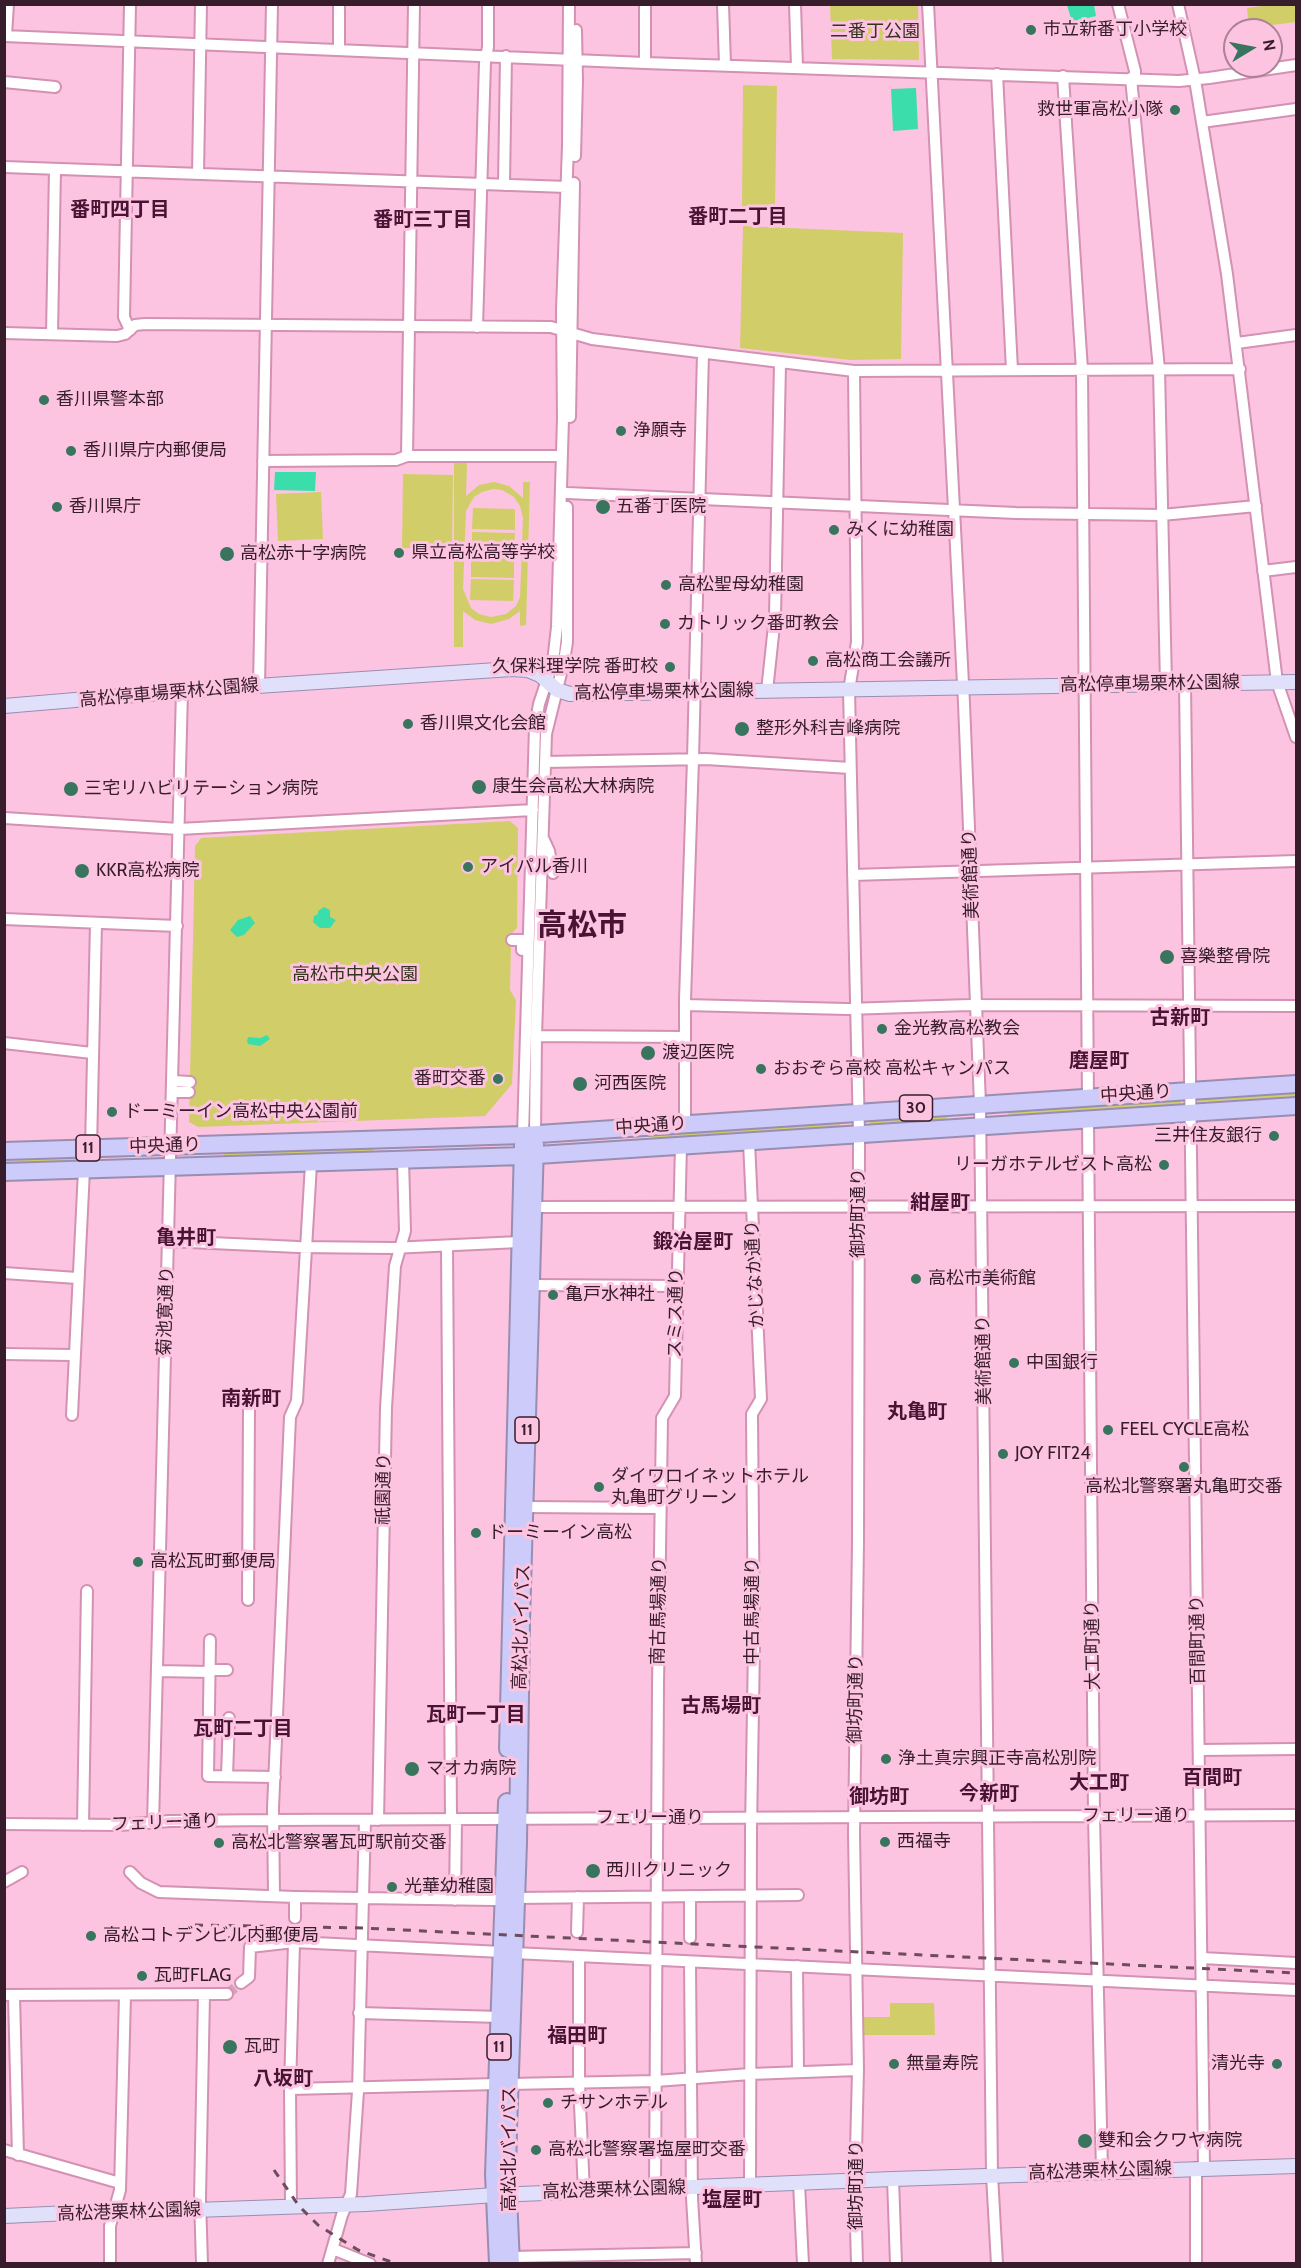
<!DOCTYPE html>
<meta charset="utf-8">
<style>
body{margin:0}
#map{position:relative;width:1301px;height:2268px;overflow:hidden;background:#fcc4e0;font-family:Cabin,sans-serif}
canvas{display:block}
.frame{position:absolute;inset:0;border:6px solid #371d2b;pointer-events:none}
.north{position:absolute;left:1223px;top:18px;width:60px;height:60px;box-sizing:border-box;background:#fcc4e0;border:2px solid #ad8198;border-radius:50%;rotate:80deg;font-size:16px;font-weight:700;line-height:24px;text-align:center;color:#371d2b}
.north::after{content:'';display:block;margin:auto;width:21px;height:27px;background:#39745e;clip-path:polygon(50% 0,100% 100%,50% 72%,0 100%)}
</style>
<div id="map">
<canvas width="1301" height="2268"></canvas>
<div class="frame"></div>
<div class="north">N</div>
</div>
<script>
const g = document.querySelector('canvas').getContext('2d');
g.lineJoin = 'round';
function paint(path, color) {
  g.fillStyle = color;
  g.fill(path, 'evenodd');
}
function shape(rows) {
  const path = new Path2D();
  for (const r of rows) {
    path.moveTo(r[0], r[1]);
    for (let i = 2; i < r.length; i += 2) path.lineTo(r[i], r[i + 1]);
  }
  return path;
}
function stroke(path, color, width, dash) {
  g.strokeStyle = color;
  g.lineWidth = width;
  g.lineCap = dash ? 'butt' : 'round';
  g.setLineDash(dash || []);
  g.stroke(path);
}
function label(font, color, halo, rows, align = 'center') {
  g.font = font + ' Cabin,"Noto Sans JP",sans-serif';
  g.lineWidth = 6;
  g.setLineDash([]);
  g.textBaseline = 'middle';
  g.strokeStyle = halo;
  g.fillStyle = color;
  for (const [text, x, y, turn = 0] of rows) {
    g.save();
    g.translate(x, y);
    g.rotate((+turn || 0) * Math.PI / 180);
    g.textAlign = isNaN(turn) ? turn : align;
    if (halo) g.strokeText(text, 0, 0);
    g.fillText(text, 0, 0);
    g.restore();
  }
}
paint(shape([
 [830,5,918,5,919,60,832,59],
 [1270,5,1296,5,1296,22,1249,28,1247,8],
 [743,85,777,86,775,207,742,207],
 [743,226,903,233,901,359,851,360,740,348],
 [454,462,467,463,466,496,479,485,494,482,509,486,523,498,523,482,530,482,526,625,520,626,520,611,509,619,491,624,475,620,463,611,463,647,454,647],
 [493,489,502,490,514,497,520,506,523,518,520,597,516,606,506,614,491,617,479,614,471,608,463,589,466,511,474,497,482,492],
 [403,474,453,475,452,548,402,548],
 [321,492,323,539,278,541,276,494],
 [473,508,515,509,515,530,472,529],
 [472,532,515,533,514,554,472,553],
 [471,556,514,557,514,578,471,577],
 [471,579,514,580,513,601,470,600],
 [510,821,518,828,517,928,512,933,511,945,510,990,516,1000,512,1084,485,1116,198,1127,189,1122,195,846,201,838],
 [1296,1091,1296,1097,1198,1102,1198,1098],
 [1181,1100,1181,1105,1010,1117,1008,1115,1009,1112],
 [946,1116,948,1120,871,1126,870,1122],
 [839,1124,842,1128,671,1139,639,1136],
 [372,1147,374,1148,373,1153,228,1157,219,1152],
 [94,1157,108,1161,5,1165,4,1161],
 [890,2003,934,2003,935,2035,862,2035,862,2017,890,2017]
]), '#d1ce69');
paint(shape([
 [1067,5,1094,5,1096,16,1072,22],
 [916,88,918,129,893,131,891,89],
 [275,472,316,472,315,491,274,490],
 [324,907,330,910,330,917,336,920,330,928,320,928,313,922,314,916,318,914,318,911],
 [250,916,255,923,244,935,237,937,230,930,238,920],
 [267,1035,270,1039,260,1046,248,1044,247,1041,248,1037,260,1038]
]), '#3bdeab');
stroke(shape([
 [227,1994,241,1983]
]), '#d5a3bc', 10, [10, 5]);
const minor = shape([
 [723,4,725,65],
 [795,4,797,67],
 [928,4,964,703,980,1104,992,2175,997,2264],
 [1118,4,1135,71,1135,79],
 [1178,4,1195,80,1227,274,1277,682,1296,737],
 [4,36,645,63,1179,81,1209,78,1296,65],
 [6,36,8,4],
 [339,50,339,4],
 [645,63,645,4],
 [997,74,1012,370],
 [1063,76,1082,370,1088,1097],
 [1131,78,1159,369,1166,684],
 [4,82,55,87],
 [1202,122,1296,109],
 [575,156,577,80,576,30],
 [4,167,567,187],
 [198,174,201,4],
 [504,185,506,56],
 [477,327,485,62,488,47,488,4],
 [130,330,124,317,130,4],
 [4,333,117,336,125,334,135,325,145,324,551,327,592,339,854,371,1240,369],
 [52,334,55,169],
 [1237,343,1296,335],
 [854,371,857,642,849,690,859,1134,858,1542,854,1833,858,2070,855,2191,857,2264],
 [570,417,574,183],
 [407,456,414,4],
 [263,461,396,460,407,456,561,456],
 [567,493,1016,513,1162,515,1256,506],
 [1263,571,1296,567],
 [1185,684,1204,2168],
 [259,686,272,4],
 [767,691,775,616,780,363],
 [545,762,706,759,850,768],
 [4,818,179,829,533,810],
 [544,840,549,851,553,873],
 [853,875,1296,861],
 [4,919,177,926],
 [512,940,522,940,522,950],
 [685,1005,847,1009,969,1005,1296,1006],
 [536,1036,685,1037],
 [4,1043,92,1053],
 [173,1081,190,1082],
 [172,1092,189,1092],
 [1088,1119,1094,1816,1102,2171],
 [685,1124,685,1000,693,759,703,353],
 [535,1134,536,1036,546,734,564,661,567,642,567,507],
 [523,1135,535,727,539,704,553,662,557,627,563,418,562,310,568,146,569,4],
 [749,1142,761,1399,752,1414,754,1646,751,1830,750,2185],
 [91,1148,96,923],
 [533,1207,1296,1206],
 [168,1241,298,1247,392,1248,519,1242],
 [447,1246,451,1819],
 [4,1273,77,1278],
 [531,1285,677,1286],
 [4,1354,73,1355],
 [72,1415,84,1170],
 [525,1507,660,1508],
 [248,1600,249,1407],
 [210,1640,208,1776,275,1777],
 [157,1671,210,1672,211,1670,227,1670],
 [1199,1750,1296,1749],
 [227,1776,229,1718],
 [378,1820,386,1408,395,1266,405,1231,403,1160],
 [153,1823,182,691],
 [4,1824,120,1825,170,1821,274,1820,1296,1815],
 [83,1825,87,1591],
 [130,1872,141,1883,159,1892,295,1897,494,1900,516,1898,798,1895],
 [4,1882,22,1872],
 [274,1896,273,1808,290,1417,297,1401,311,1164],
 [455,1900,456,1819],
 [295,1918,295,1897],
 [577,1932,578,1897],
 [690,1938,690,1896],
 [514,1953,1296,1990],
 [579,1957,579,2083,584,2192],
 [1202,1958,1296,1963],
 [690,1962,692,2198,696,2264],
 [797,1966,798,2071],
 [241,1983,249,1977,250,1947,294,1942,502,1952],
 [4,1995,227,1994],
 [14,1995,18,2155],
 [359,2013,500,2017],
 [510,2084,656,2081,750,2074,858,2070],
 [290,2089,498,2084],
 [4,2150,120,2183],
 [893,2179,896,2264],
 [799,2183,803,2264],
 [655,2189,658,1685,662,1418,675,1396,681,1145],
 [291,2206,290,2089,294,1942],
 [333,2249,370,2264],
 [511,2257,696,2253],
 [110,2264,110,2226,120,2190,125,1995],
 [202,2264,200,2199,204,1995],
 [328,2264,342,2215,351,2194,358,2091,365,1820],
 [1196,2264,1196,2168]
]);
const major = shape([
 [4,706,182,691,512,669,528,670,540,675,557,690,570,694,1296,682],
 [4,2216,114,2211,138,2212,366,2204,495,2195,893,2179,1296,2166]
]);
const highway = shape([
 [4,1151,523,1135,1296,1084],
 [4,1172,522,1156,1296,1106],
 [508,1749,523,1145],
 [498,2264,494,2174,507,1802],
 [511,2264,507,2174,508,2130,518,1843,521,1620,535,1144]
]);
stroke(minor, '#d391b3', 14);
stroke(major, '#988eb1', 16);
stroke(highway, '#988eb1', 20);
stroke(minor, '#fff', 10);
stroke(major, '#e1e0fb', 14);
stroke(highway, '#cdcbf9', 16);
stroke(shape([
 [195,1925,362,1928,1296,1973],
 [228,1938,275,1932],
 [274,2170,299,2206,318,2225,358,2250,397,2264]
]), '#6e4b5d', 3, [8, 8]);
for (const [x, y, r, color] of [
 [1031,30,6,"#39745e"],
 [1175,110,6,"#39745e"],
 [44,400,6,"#39745e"],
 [621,431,6,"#39745e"],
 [71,451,6,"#39745e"],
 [57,507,6,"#39745e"],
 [603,507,8,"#39745e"],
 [834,530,6,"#39745e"],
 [399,553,6,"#39745e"],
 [227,554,8,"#39745e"],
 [666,585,6,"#39745e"],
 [665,624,6,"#39745e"],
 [813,661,6,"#39745e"],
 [670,667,6,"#39745e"],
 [408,724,6,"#39745e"],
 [742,729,8,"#39745e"],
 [479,787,8,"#39745e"],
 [71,789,8,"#39745e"],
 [468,867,6,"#39745e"],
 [82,871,8,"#39745e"],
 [1167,957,8,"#39745e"],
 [882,1029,6,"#39745e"],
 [648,1053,8,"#39745e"],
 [761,1069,6,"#39745e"],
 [498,1079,6,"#39745e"],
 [580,1084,8,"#39745e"],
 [112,1112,6,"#39745e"],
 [1274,1136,6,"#39745e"],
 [1164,1165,6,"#39745e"],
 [916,1279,6,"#39745e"],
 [553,1295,6,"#39745e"],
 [1014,1363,6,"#39745e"],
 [1108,1430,6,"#39745e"],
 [1003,1454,6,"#39745e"],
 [1184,1467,6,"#39745e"],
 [599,1487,6,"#39745e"],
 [476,1533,6,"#39745e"],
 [138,1562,6,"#39745e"],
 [886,1759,6,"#39745e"],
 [412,1769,8,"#39745e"],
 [885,1842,6,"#39745e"],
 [219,1843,6,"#39745e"],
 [593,1871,8,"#39745e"],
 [392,1887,6,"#39745e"],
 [91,1936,6,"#39745e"],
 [142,1976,6,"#39745e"],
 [230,2047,8,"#39745e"],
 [894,2064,6,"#39745e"],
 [1277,2064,6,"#39745e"],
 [548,2103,6,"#39745e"],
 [1085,2141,8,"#39745e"],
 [536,2150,6,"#39745e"]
]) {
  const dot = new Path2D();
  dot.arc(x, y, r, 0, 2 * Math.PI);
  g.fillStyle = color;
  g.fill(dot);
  stroke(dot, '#fcc4e0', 2);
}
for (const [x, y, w] of [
 [916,1108,33],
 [88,1148,24],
 [527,1430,24],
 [499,2047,24]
]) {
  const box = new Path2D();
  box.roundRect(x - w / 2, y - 13, w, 26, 4.5);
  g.fillStyle = '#fcc4e0';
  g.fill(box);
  stroke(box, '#371d2b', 1.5);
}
label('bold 16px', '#371d2b', null, [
 ["30",916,1108],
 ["11",88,1148],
 ["11",527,1430],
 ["11",499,2047]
]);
label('18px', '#371d2b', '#fcc4e0', [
 ["市立新番丁小学校",1043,30],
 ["救世軍高松小隊",1163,110,"right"],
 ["香川県警本部",56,400],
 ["浄願寺",633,431],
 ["香川県庁内郵便局",83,451],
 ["香川県庁",69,507],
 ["五番丁医院",616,507],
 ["みくに幼稚園",846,530],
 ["県立高松高等学校",411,553],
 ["高松赤十字病院",240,554],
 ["高松聖母幼稚園",678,585],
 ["カトリック番町教会",677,624],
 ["高松商工会議所",825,661],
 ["久保料理学院 番町校",658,667,"right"],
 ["香川県文化会館",420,724],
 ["整形外科吉峰病院",756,729],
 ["康生会高松大林病院",492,787],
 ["三宅リハビリテーション病院",84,789],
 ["アイパル香川",480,867],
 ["KKR高松病院",96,871],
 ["喜樂整骨院",1180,957],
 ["金光教高松教会",894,1029],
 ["渡辺医院",662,1053],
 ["おおぞら高校 高松キャンパス",773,1069],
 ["番町交番",486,1079,"right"],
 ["河西医院",594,1084],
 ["ドーミーイン高松中央公園前",124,1112],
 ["三井住友銀行",1262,1136,"right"],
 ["リーガホテルゼスト高松",1152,1165,"right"],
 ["高松市美術館",928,1279],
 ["亀戸水神社",565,1295],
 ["中国銀行",1026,1363],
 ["FEEL CYCLE高松",1120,1430],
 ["JOY FIT24",1015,1454],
 ["ダイワロイネットホテル",611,1477],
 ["丸亀町グリーン",611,1498],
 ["高松北警察署丸亀町交番",1184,1487,"center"],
 ["ドーミーイン高松",488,1533],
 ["高松瓦町郵便局",150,1562],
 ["浄土真宗興正寺高松別院",898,1759],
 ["マオカ病院",426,1769],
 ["西福寺",897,1842],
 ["高松北警察署瓦町駅前交番",231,1843],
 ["西川クリニック",606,1871],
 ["光華幼稚園",404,1887],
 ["高松コトデンビル内郵便局",103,1936],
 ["瓦町FLAG",154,1976],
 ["瓦町",244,2047],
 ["無量寿院",906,2064],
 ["清光寺",1265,2064,"right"],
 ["チサンホテル",560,2103],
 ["雙和会クワヤ病院",1098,2141],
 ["高松北警察署塩屋町交番",548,2150]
], 'left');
label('18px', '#33331d', '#fcc4e0', [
 ["二番丁公園",875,32],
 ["高松市中央公園",355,975]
]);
label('18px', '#371d2b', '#fcc4e0', [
 ["高松停車場栗林公園線",1150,684,-1],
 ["高松停車場栗林公園線",664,692,-1],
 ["高松停車場栗林公園線",169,693,-5],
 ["美術館通り",971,874,-92],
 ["中央通り",1136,1094,-4],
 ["中央通り",651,1126,-4],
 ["中央通り",165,1146,-2],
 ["御坊町通り",859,1213,-90],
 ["かじなか通り",755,1274,-93],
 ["菊池寛通り",166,1311,-88],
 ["スミス通り",676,1313,-89],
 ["美術館通り",984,1360,-91],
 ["祇園通り",384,1489,-89],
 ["南古馬場通り",659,1611,-89],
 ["中古馬場通り",753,1611,-90],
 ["高松北バイパス",522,1627,-88],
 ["百間町通り",1198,1640,-91],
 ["大工町通り",1093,1645,-91],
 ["御坊町通り",856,1699,-89],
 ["フェリー通り",1136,1816],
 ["フェリー通り",650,1818],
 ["フェリー通り",165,1823,-2],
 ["高松北バイパス",510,2149,-90],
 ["高松港栗林公園線",1100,2171,-2],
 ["御坊町通り",857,2185,-90],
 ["高松港栗林公園線",614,2190,-2],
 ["高松港栗林公園線",129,2212,-2]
]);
label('bold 20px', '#491334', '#fcc4e0', [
 ["番町四丁目",120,210],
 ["番町二丁目",738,217],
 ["番町三丁目",423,220],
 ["古新町",1180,1018],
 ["磨屋町",1099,1061],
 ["紺屋町",940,1203],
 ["亀井町",186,1238],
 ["鍛冶屋町",693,1242],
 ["南新町",251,1399],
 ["丸亀町",917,1412],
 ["古馬場町",721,1706],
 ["瓦町一丁目",476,1715],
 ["瓦町二丁目",243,1729],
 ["百間町",1212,1778],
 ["大工町",1099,1783],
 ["今新町",989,1794],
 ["御坊町",879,1797],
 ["福田町",577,2036],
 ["八坂町",283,2079],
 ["塩屋町",732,2200]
]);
label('bold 30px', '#491334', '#fcc4e0', [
 ["高松市",582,926]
]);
</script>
